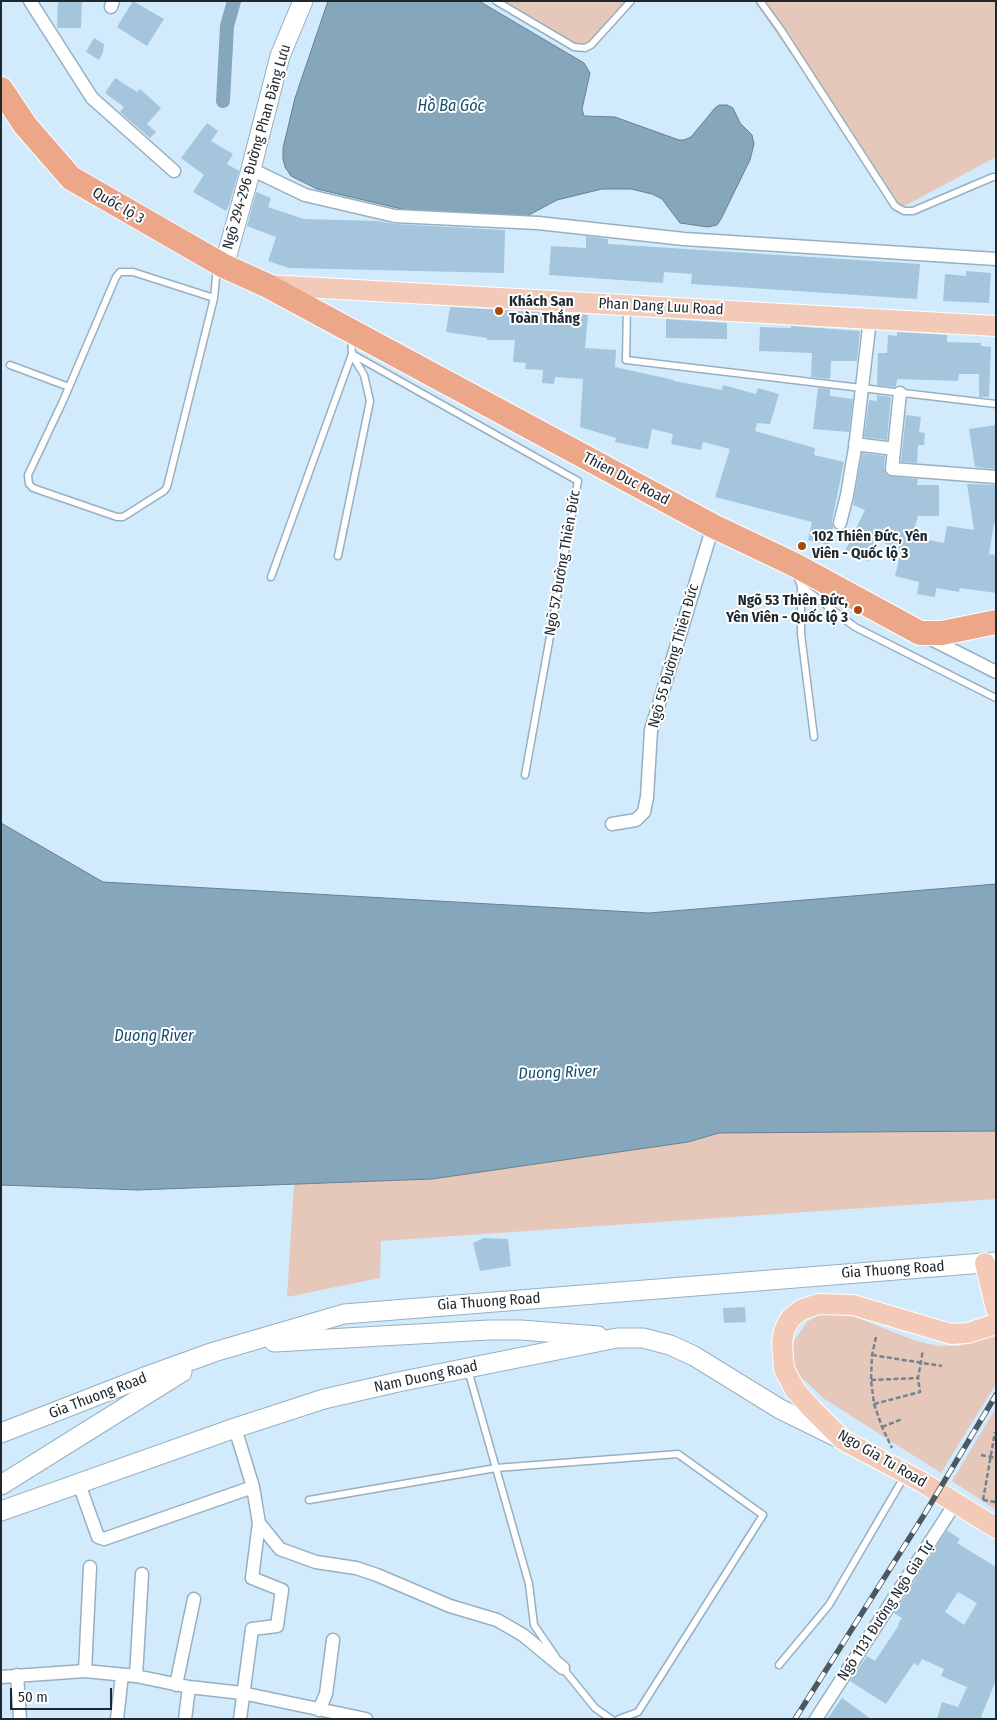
<!DOCTYPE html>
<meta charset="utf-8">
<style>
body{margin:0}
#map{position:relative;width:997px;height:1720px;overflow:hidden;background:#d1ebfd;font-family:"Fira Sans Condensed",sans-serif}
canvas{display:block}
.frame{position:absolute;inset:0;border:2px solid #1e282f;pointer-events:none}
.scale{position:absolute;left:10px;top:1688px;width:102px;height:22px;box-sizing:border-box;border:2px solid #1e282f;border-top:0;padding-left:6px;font-size:15px;line-height:18px;white-space:nowrap;color:#1e282f;-webkit-text-stroke:4px #fff;paint-order:stroke}
</style>
<div id="map">
<canvas width="997" height="1720"></canvas>
<div class="frame"></div>
<div class="scale">50 m</div>
</div>
<script>
const g = document.querySelector('canvas').getContext('2d');
g.lineJoin = 'round';
function paint(path, color) {
  g.fillStyle = color;
  g.fill(path, 'evenodd');
}
function shape(rows) {
  const path = new Path2D();
  for (const r of rows) {
    path.moveTo(r[0], r[1]);
    for (let i = 2; i < r.length; i += 2) path.lineTo(r[i], r[i + 1]);
  }
  return path;
}
function stroke(path, color, width, dash) {
  g.strokeStyle = color;
  g.lineWidth = width;
  g.lineCap = dash ? 'butt' : 'round';
  g.setLineDash(dash || []);
  g.stroke(path);
}
function label(font, color, halo, rows, align = 'center') {
  g.font = font + ' "Fira Sans Condensed",sans-serif';
  g.lineWidth = 4;
  g.setLineDash([]);
  g.textBaseline = 'middle';
  g.strokeStyle = halo;
  g.fillStyle = color;
  for (const [text, x, y, turn = 0] of rows) {
    g.save();
    g.translate(x, y);
    g.rotate((+turn || 0) * Math.PI / 180);
    g.textAlign = isNaN(turn) ? turn : align;
    if (halo) g.strokeText(text, 0, 0);
    g.fillText(text, 0, 0);
    g.restore();
  }
}
paint(shape([
 [499,1,631,1,585,48],
 [754,1,996,1,996,157,899,209],
 [870,1131,996,1131,996,1199,381,1241,380,1278,287,1297,294,1184,432,1179,688,1142,719,1133],
 [832,1313,848,1314,916,1341,939,1346,959,1346,996,1334,996,1384,941,1473,823,1398,800,1376,791,1358,794,1341,807,1322,817,1316],
 [996,1408,996,1510,952,1481]
]), '#e6c8bb');
const water = shape([
 [328,1,479,1,584,63,590,73,582,109,584,116,615,117,679,140,684,140,691,137,715,108,719,105,727,105,733,108,740,123,752,135,754,144,750,160,721,219,717,225,708,227,680,223,662,199,652,194,631,189,602,189,557,200,529,215,518,218,504,218,406,210,317,189,291,176,285,167,283,159,283,148,295,98,328,1],
 [1,823,103,882,649,913,996,884,996,1131,719,1133,688,1142,432,1179,137,1190,1,1185,1,823]
]);
paint(water, '#86a6bb');
stroke(water, '#678091', 1);
stroke(shape([
 [223,101,227,26,234,1]
]), '#86a6bb', 14);
paint(shape([
 [58,1,82,1,81,28,57,28],
 [133,1,164,19,147,46,117,27],
 [94,38,104,44,103,52,99,60,86,52],
 [115,78,137,92,140,89,161,108,147,124,156,132,150,138,120,112,124,107,105,93],
 [207,123,218,131,211,141,233,154,227,164,239,171,229,205,226,211,193,192,204,175,181,158],
 [256,192,271,198,268,207,304,219,377,221,395,224,505,230,504,273,289,268,268,261,276,237,247,226],
 [586,236,608,239,608,244,920,264,917,299,691,284,692,274,664,272,663,283,549,275,551,246,586,248],
 [966,271,991,273,989,303,943,301,945,274,966,276],
 [450,307,588,315,585,348,616,350,615,367,674,380,674,381,722,390,723,385,756,394,758,388,779,394,770,424,757,423,755,431,815,448,814,455,844,462,832,521,833,527,829,545,808,540,812,522,715,497,730,449,703,442,701,450,671,444,673,434,652,429,648,449,615,442,616,438,580,427,583,379,555,377,554,384,542,383,543,370,525,369,526,363,513,362,515,340,487,340,487,338,446,332],
 [666,319,727,323,727,339,666,338],
 [791,326,860,331,857,361,831,361,830,379,811,377,812,353,759,351,760,327,791,328],
 [897,332,947,335,947,342,981,343,981,346,991,347,989,397,979,397,979,374,959,374,958,381,897,379,896,386,895,387,877,385,878,353,887,353,888,335,897,336],
 [818,388,830,389,830,396,853,399,849,432,813,429],
 [877,395,891,397,887,440,864,437,869,400,877,401],
 [906,415,921,417,919,432,925,433,924,445,918,445,917,463,901,462],
 [996,425,996,469,975,467,969,429],
 [862,453,885,456,884,469,888,476,918,479,917,485,939,485,939,516,918,516,912,537,944,543,947,526,974,530,967,484,996,485,996,524,994,524,989,554,996,555,996,593,960,588,959,592,936,588,935,597,917,594,919,582,895,576,901,551,878,540,868,561,845,551,865,510,853,505],
 [484,1238,508,1239,511,1266,480,1271,473,1243],
 [745,1307,746,1322,724,1323,723,1308],
 [947,1530,960,1539,957,1543,996,1567,996,1680,981,1717,984,1719,937,1719,942,1702,958,1707,967,1687,941,1676,944,1669,922,1659,918,1666,914,1663,886,1704,850,1681,867,1656,875,1661,899,1625,898,1624,902,1618,894,1613],
 [958,1592,977,1603,964,1625,945,1612],
 [842,1698,871,1719,827,1719]
]), '#a4c5db');
const lane = shape([
 [496,1,574,47,585,48,591,45,631,1],
 [760,1,781,30,895,206,904,211,913,211,993,177,996,177],
 [214,298,133,272,120,272,116,277,63,401,28,475,29,484,33,488,117,517,123,517,164,491,167,487,214,298,217,267],
 [627,307,626,360,996,404],
 [351,337,352,354,578,481,525,775],
 [10,365,69,387],
 [338,556,370,401,364,375,352,355],
 [796,573,801,586,855,627,996,698],
 [271,577,352,354],
 [801,586,801,634,814,737],
 [468,1370,529,1584,534,1625,556,1657],
 [309,1500,496,1468,678,1454,763,1515,638,1712,619,1719],
 [779,1665,829,1605,904,1477],
 [562,1667,595,1708,611,1719]
]);
const street = shape([
 [30,1,92,98,174,171],
 [111,7,113,1],
 [251,169,305,195,395,216,538,223,684,239,996,259],
 [900,393,892,469,996,477],
 [855,444,894,449],
 [840,523,847,495,855,448,870,319],
 [929,638,996,672],
 [612,824,636,820,644,812,647,797,651,730,713,526],
 [235,1428,253,1487,259,1523,252,1578,282,1590,277,1626,252,1629,240,1719],
 [79,1484,98,1537,104,1539,253,1487],
 [259,1523,280,1549,316,1562,356,1568,377,1575,450,1606,497,1620,523,1635,563,1668],
 [85,1671,90,1567],
 [17,1675,20,1719],
 [136,1676,142,1574],
 [1,1677,85,1671,136,1676,189,1687,242,1693,366,1719],
 [176,1685,194,1599],
 [319,1710,326,1694,333,1640],
 [117,1719,122,1675],
 [185,1719,189,1687],
 [816,1719,956,1502]
]);
const secondary = shape([
 [224,266,251,169,280,56,303,1],
 [274,1342,489,1330,521,1330,598,1336],
 [1,1433,142,1378,214,1352,344,1314,996,1262],
 [1,1485,182,1372],
 [1,1511,235,1428,324,1399,398,1382,617,1338,643,1338,670,1345,694,1356,780,1409,837,1437]
]);
const primary = shape([
 [268,285,996,326],
 [985,1263,996,1309],
 [996,1324,968,1333,951,1334,853,1305,818,1304,801,1310,790,1319,784,1331,782,1343,784,1369,795,1390,812,1409,843,1440,922,1482,996,1528]
]);
const highway = shape([
 [1,89,25,125,71,178,224,266,266,285,713,526,793,564,920,633,942,633,996,622]
]);
stroke(lane, '#97b0c1', 9);
stroke(street, '#97b0c1', 15);
stroke(secondary, '#97b0c1', 21);
stroke(primary, '#fff', 22);
stroke(highway, '#fff', 26);
stroke(shape([
 [876,1337,872,1355,871,1380,874,1404,882,1427,892,1448],
 [872,1355,942,1366],
 [871,1380,918,1378],
 [874,1404,920,1392,918,1378,923,1350],
 [882,1427,902,1419],
 [981,1455,996,1458],
 [983,1500,995,1432],
 [983,1500,996,1502]
]), '#738490', 2.5, [5, 2.5]);
stroke(lane, '#fff', 6);
stroke(street, '#fff', 12);
stroke(secondary, '#fff', 19);
stroke(primary, '#f3cab8', 20);
stroke(highway, '#eba788', 24);
const rail = shape([
 [795,1719,924,1515,996,1395]
]);
stroke(rail, '#4a5861', 5.5);
stroke(rail, '#fff', 4, [11]);
for (const [x, y, r, color] of [
 [499,311,5,"#ab490c"],
 [802,546,5,"#ab490c"],
 [858,610,5,"#ab490c"]
]) {
  const dot = new Path2D();
  dot.arc(x, y, r, 0, 2 * Math.PI);
  g.fillStyle = color;
  g.fill(dot);
  stroke(dot, '#fff', 2);
}
label('15px', '#1e282f', '#fff', [
 ["Ngõ 294-296 Đường Phan Đăng Lưu",257,147,-74],
 ["Quốc lộ 3",118,206,30],
 ["Phan Dang Luu Road",661,307,3],
 ["Thien Duc Road",626,479,28],
 ["Ngõ 57 Đường Thiên Đức",563,563,-80],
 ["Ngõ 55 Đường Thiên Đức",674,656,-74],
 ["Gia Thuong Road",893,1270,-4],
 ["Gia Thuong Road",489,1302,-4],
 ["Nam Duong Road",426,1377,-12],
 ["Gia Thuong Road",98,1396,-21],
 ["Ngo Gia Tu Road",882,1459,30],
 ["Ngõ 1131 Đường Ngô Gia Tự",886,1611,-57]
]);
label('bold 15px', '#1e282f', '#fff', [
 ["Khách Sạn",509,302],
 ["Toàn Thắng",509,319],
 ["102 Thiên Đức, Yên",812,537],
 ["Viên - Quốc lộ 3",812,554],
 ["Ngõ 53 Thiên Đức,",848,601,"right"],
 ["Yên Viên - Quốc lộ 3",848,618,"right"]
], 'left');
label('italic 16px', '#144d6c', '#fff', [
 ["Hồ Ba Góc",451,107],
 ["Duong River",154,1037],
 ["Duong River",558,1073,-2]
]);
</script>
